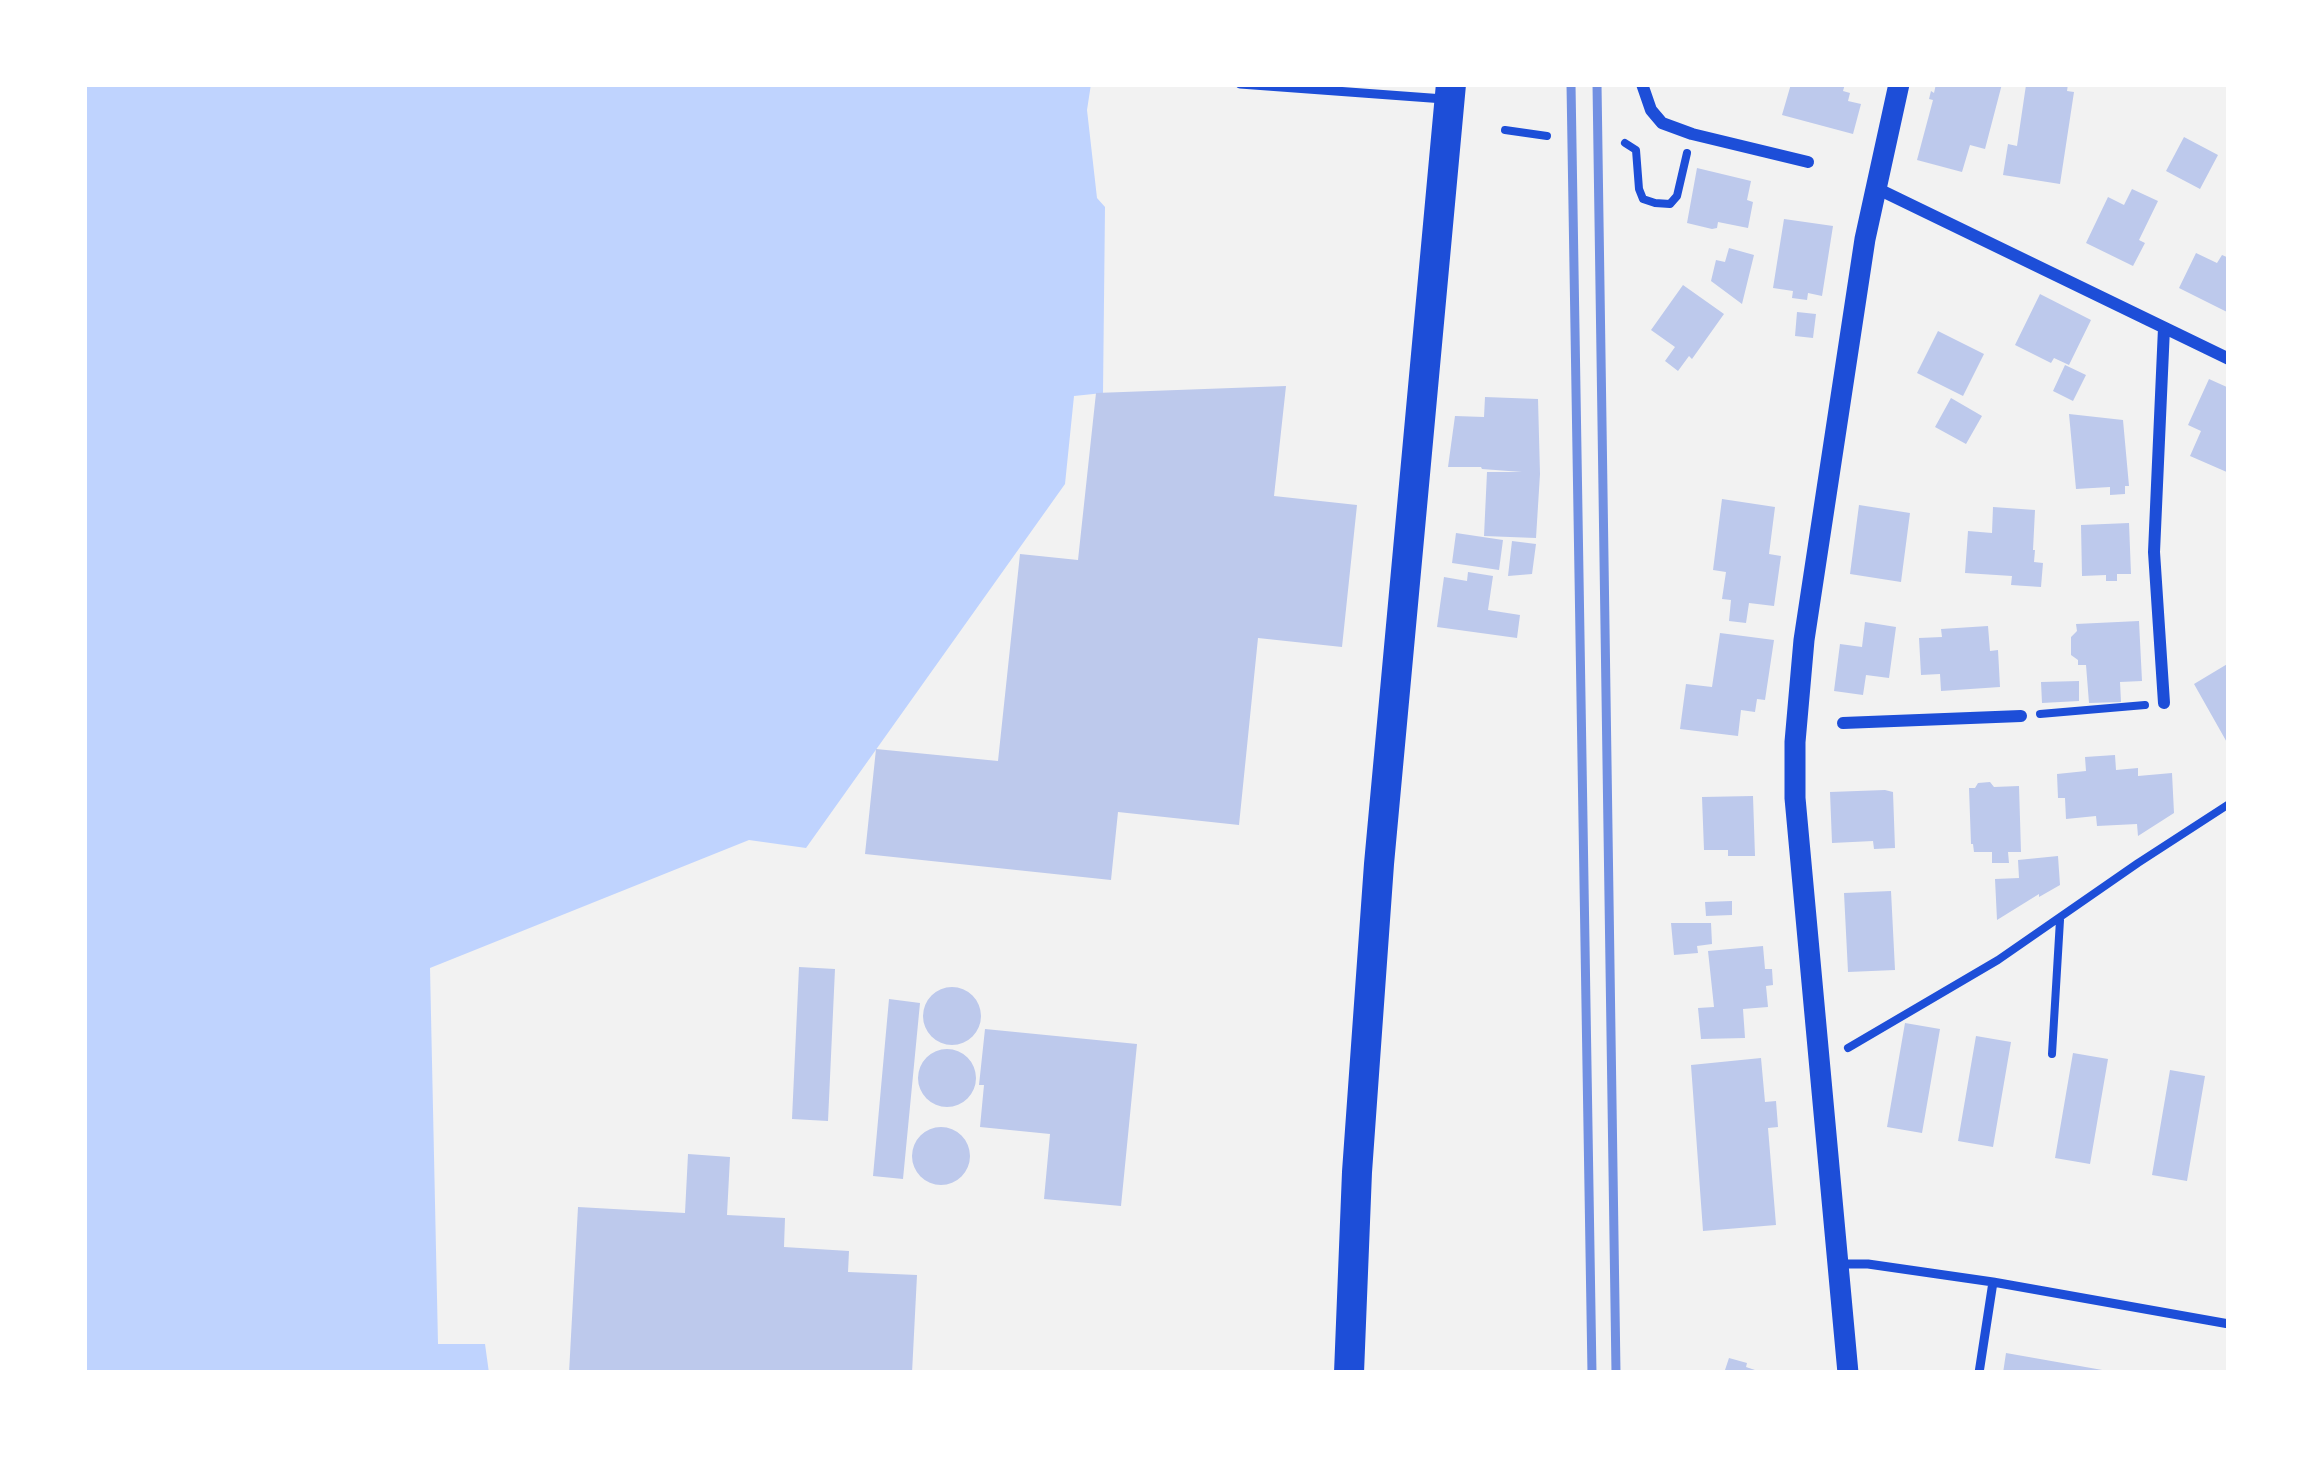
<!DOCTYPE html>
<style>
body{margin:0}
#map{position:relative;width:2313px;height:1457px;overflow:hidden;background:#f2f2f2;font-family:"Varela Round",sans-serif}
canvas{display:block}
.frame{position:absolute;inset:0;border:87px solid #fff;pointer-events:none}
</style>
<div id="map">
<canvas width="2313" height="1457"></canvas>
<div class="frame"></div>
</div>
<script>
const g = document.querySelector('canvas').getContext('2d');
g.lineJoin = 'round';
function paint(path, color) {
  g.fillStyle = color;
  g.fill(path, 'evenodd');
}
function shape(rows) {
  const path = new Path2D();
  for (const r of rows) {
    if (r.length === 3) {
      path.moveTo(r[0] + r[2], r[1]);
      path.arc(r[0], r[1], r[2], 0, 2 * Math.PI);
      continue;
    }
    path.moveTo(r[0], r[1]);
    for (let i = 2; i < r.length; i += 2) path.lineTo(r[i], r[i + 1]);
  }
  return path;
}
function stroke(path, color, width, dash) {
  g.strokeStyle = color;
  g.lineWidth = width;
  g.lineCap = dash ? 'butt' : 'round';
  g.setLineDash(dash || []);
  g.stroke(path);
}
paint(shape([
 [84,84,1091,84,1087,110,1097,198,1105,207,1103,393,1074,396,1065,484,806,848,749,840,430,968,438,1344,485,1344,489,1373,84,1373]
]), '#bfd3fe');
paint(shape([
 [1791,84,1845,84,1843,91,1850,93,1848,101,1861,104,1853,134,1782,115],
 [1936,84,2002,84,1985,149,1970,145,1962,172,1917,160,1933,100,1929,99,1931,91,1934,93],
 [2034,84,2068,84,2067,91,2074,92,2060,184,2003,175,2008,144,2017,146,2026,85,2034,86],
 [2184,137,2218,155,2200,189,2166,171],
 [1697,168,1751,181,1747,200,1753,202,1748,228,1718,222,1717,228,1712,229,1687,223],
 [2132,189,2158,201,2139,240,2145,243,2133,266,2086,243,2108,197,2124,205],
 [1784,219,1833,226,1822,296,1808,293,1807,300,1792,298,1793,291,1773,288],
 [1729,248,1754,255,1742,304,1711,281,1716,260,1725,262],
 [2196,253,2217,263,2222,255,2229,258,2229,313,2179,288],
 [1683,285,1724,314,1692,359,1689,356,1678,371,1665,361,1675,347,1651,330],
 [2040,294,2091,320,2069,365,2054,358,2051,363,2015,345],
 [1797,312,1816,314,1813,338,1795,336],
 [1938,331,1984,354,1963,396,1917,373],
 [2065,365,2086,375,2073,401,2053,391],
 [2209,379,2229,388,2229,473,2190,456,2201,431,2188,425],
 [1286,386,1274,496,1357,505,1342,647,1258,638,1239,825,1118,812,1111,880,865,854,876,749,998,761,1020,554,1078,560,1096,393],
 [1485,397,1538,399,1540,474,1536,538,1484,536,1487,472,1522,472,1482,469,1481,467,1448,467,1455,416,1484,417],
 [1951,398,1982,416,1966,444,1935,427],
 [2069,414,2123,420,2129,486,2125,486,2125,494,2110,495,2110,487,2076,489],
 [1722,499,1775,507,1769,554,1781,556,1774,606,1749,603,1746,623,1729,621,1731,600,1722,599,1726,572,1713,570],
 [1859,505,1910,513,1901,582,1850,574],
 [1993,507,2035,510,2033,550,2035,550,2034,562,2043,563,2041,587,2011,585,2012,576,1965,573,1968,531,1992,533],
 [2129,523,2131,574,2117,574,2117,581,2106,581,2106,575,2082,576,2081,525],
 [1456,533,1503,540,1499,570,1452,563],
 [1512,541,1536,544,1532,574,1508,576],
 [1468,572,1493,576,1488,610,1520,615,1517,638,1437,627,1444,577,1467,581],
 [2139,621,2142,681,2120,682,2121,702,2089,703,2086,665,2078,665,2078,660,2071,655,2071,637,2077,631,2076,624],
 [1865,622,1896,627,1889,678,1866,675,1863,695,1834,691,1840,644,1862,647],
 [1988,626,1990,651,1998,650,2000,687,1941,691,1940,674,1921,675,1919,638,1942,637,1941,629],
 [1720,633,1774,640,1765,700,1757,699,1755,712,1741,710,1738,736,1680,729,1686,684,1712,687],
 [2229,663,2229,746,2194,684],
 [2079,681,2079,701,2042,703,2041,682],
 [2115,755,2116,770,2138,768,2138,776,2172,773,2174,813,2138,836,2137,824,2097,826,2096,816,2066,819,2065,798,2058,798,2057,774,2086,771,2085,757],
 [1990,782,1994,787,2019,786,2021,852,2008,852,2009,863,1992,863,1992,852,1974,852,1973,844,1971,844,1969,788,1975,788,1978,783],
 [1885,790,1893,792,1895,848,1874,849,1873,841,1832,843,1830,792],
 [1753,796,1755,856,1728,856,1728,850,1704,850,1702,797],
 [2058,856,2060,885,2039,897,2039,894,1997,920,1995,879,2019,878,2018,860],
 [1891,891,1895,970,1848,972,1844,893],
 [1732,901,1732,915,1706,916,1705,902],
 [1671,923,1711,923,1712,944,1697,946,1698,953,1674,955],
 [1763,946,1765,969,1772,969,1773,985,1766,986,1768,1007,1743,1009,1745,1038,1701,1039,1698,1008,1714,1007,1708,951],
 [799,967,835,969,828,1121,792,1119],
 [952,1016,29],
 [889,999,920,1003,903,1179,873,1176],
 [1905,1023,1940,1029,1922,1133,1887,1127],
 [985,1029,1137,1044,1121,1206,1044,1199,1050,1134,980,1127,984,1085,979,1085],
 [1976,1036,2011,1042,1993,1147,1958,1141],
 [947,1078,29],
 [2073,1053,2108,1059,2090,1164,2055,1158],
 [1761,1058,1765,1102,1776,1101,1778,1127,1768,1128,1776,1225,1703,1231,1691,1065],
 [2170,1070,2205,1076,2187,1181,2152,1175],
 [941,1156,29],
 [688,1154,730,1157,727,1215,785,1218,784,1247,849,1251,848,1272,917,1275,912,1373,569,1373,578,1207,685,1213],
 [2006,1353,2108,1371,2108,1373,2003,1373],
 [1729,1358,1747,1363,1746,1367,1764,1373,1724,1373]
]), '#bdc9ec');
stroke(shape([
 [1505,130,1547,136],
 [1625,143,1636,150,1639,189,1643,199,1655,203,1670,204,1677,196,1687,153],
 [2040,714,2145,705],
 [1848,1048,1998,960,2138,863,2229,804],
 [2052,1054,2060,920]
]), '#1d4ed8', 8);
stroke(shape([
 [1240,84,1444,99],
 [1837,1264,1868,1264,1993,1282,2229,1324],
 [1979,1373,1993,1282]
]), '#1d4ed8', 9);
stroke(shape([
 [1642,84,1651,110,1662,123,1692,134,1808,162],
 [1876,188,2229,359],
 [2164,328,2154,552,2164,703],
 [1843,723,2021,716]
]), '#1d4ed8', 12);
stroke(shape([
 [1848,1373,1795,798,1795,742,1804,640,1865,239,1899,84]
]), '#1d4ed8', 21);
stroke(shape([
 [1349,1373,1357,1172,1379,864,1451,84]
]), '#1d4ed8', 30);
stroke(shape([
 [1571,84,1592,1373],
 [1597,84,1616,1373]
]), '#7290e2', 9);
</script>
